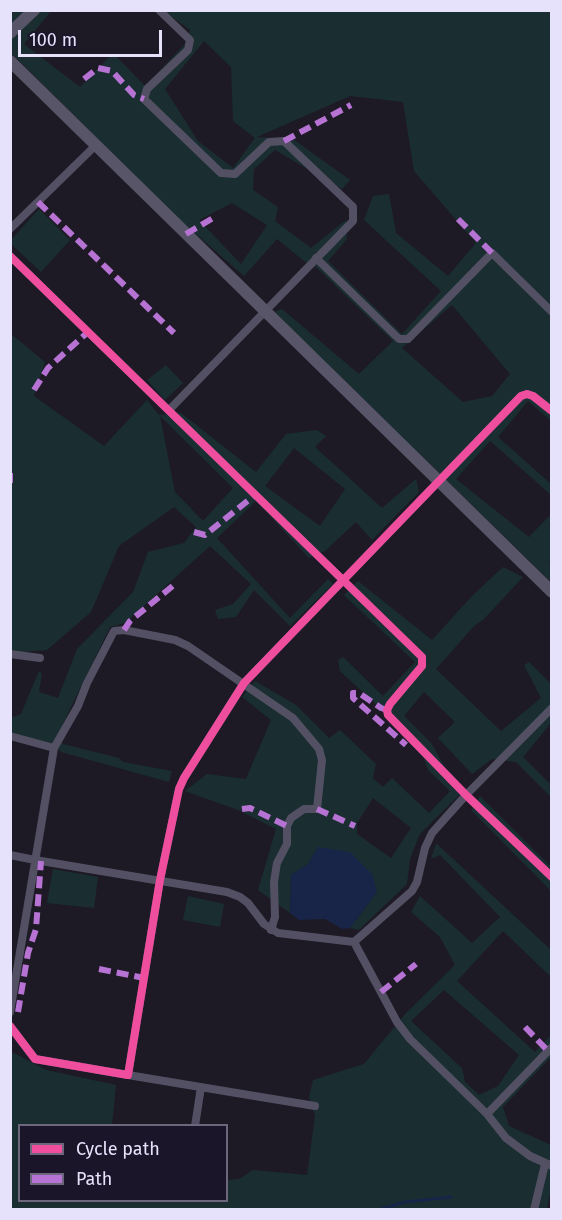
<!DOCTYPE html>
<style>
body{margin:0}
#map{position:relative;width:562px;height:1220px;overflow:hidden;background:#1d1a25;font-family:"Fira Sans",sans-serif}
canvas{display:block}
.frame{position:absolute;inset:0;border:12px solid #e7e2fb;pointer-events:none}
.legend{position:absolute;left:18px;top:1124px;width:210px;height:78px;box-sizing:border-box;background:#1b152a;border:2px solid #6d677e;margin:0;padding:8px 10px;list-style:none;font-size:18px;color:#e7e2fb}
.legend li{display:flex;align-items:center;gap:12px;height:30px}
.legend b{width:30px;border:2px solid #6d677e}
.scale{position:absolute;left:18px;top:30px;width:144px;height:27px;box-sizing:border-box;border:3px solid #e7e2fb;border-top:0;padding-left:8px;font-size:18px;line-height:21px;white-space:nowrap;color:#e7e2fb;-webkit-text-stroke:4px #1b152a;paint-order:stroke}
</style>
<div id="map">
<canvas width="562" height="1220"></canvas>
<div class="frame"></div>
<ul class="legend">
<li><b style="height:8px;background:#ef4d9e"></b>Cycle path</li>
<li><b style="height:8px;background:#b673d3"></b>Path</li>
</ul>
<div class="scale">100 m</div>
</div>
<script>
const g = document.querySelector('canvas').getContext('2d');
g.lineJoin = 'round';
function paint(path, color) {
  g.fillStyle = color;
  g.fill(path, 'evenodd');
}
function shape(rows) {
  const path = new Path2D();
  for (const r of rows) {
    path.moveTo(r[0], r[1]);
    for (let i = 2; i < r.length; i += 2) path.lineTo(r[i], r[i + 1]);
  }
  return path;
}
function stroke(path, color, width, dash) {
  g.strokeStyle = color;
  g.lineWidth = width;
  g.lineCap = dash ? 'butt' : 'round';
  g.setLineDash(dash || []);
  g.stroke(path);
}
paint(shape([
 [13,11,51,11,24,44,80,87,108,58,115,55,145,86,185,44,190,30,164,11,551,11,551,421,528,401,498,437,551,484,551,495,490,441,456,479,529,537,551,514,551,559,549,562,551,565,551,582,274,312,282,309,359,374,393,341,317,268,304,261,277,239,244,276,180,220,11,53,11,13],
 [204,41,231,67,233,121,255,138,233,168,198,141,165,89],
 [350,96,403,102,414,171,476,243,448,276,396,233,389,194,373,196,364,220,441,291,402,334,328,261,347,239,346,220,311,248,275,221,278,207,253,190,254,169,275,150,342,189,350,180,293,139,257,137],
 [232,203,267,225,241,264,199,220],
 [452,305,510,374,492,396,463,402,402,348],
 [39,209,70,240,41,272,10,243,11,240],
 [10,333,45,362,34,396,104,446,147,400,159,415,181,413,256,472,286,434,317,430,326,436,315,447,382,508,416,479,419,492,372,540,356,522,325,551,309,558,256,501,217,538,290,618,328,579,333,584,290,626,254,590,236,617,218,619,215,610,233,604,251,584,210,546,125,623,110,627,58,734,63,744,119,758,123,762,172,771,169,782,61,752,52,744,11,733,11,718,21,714,39,671,42,674,39,692,58,698,77,649,133,592,148,552,184,543,196,527,174,507,119,546,91,612,47,650,11,653],
 [160,416,233,488,203,521,175,492],
 [294,448,345,489,320,526,265,486],
 [166,365,183,383,165,400,147,380],
 [503,567,523,577,484,619,474,626,436,669,501,731,541,698,524,665,529,662,551,684,551,723,523,757,551,785,551,797,516,762,492,759,472,774,438,738,455,722,424,692,404,716,432,744,460,794,420,834,410,859,407,884,359,930,350,928,377,892,318,847,308,864,291,875,290,913,258,890,276,829,238,810,185,791,207,774,246,779,271,720,242,697,255,681,296,705,329,738,340,730,376,764,373,778,383,787,392,778,429,813,450,791,428,770,419,744,340,671,338,660,343,657,383,696,415,662,344,595,358,581,432,640,472,596],
 [373,798,411,828,391,858,357,834,357,823],
 [480,796,551,867,551,891,471,810],
 [436,843,551,950,551,977,503,931,457,981,535,1052,551,1035,551,1057,503,1107,509,1126,551,1145,551,1188,547,1209,11,1209,10,1051,46,1070,116,1085,112,1125,20,1126,20,1200,226,1200,227,1180,239,1179,253,1170,307,1175,315,1116,309,1097,313,1080,364,1064,405,1014,455,965,440,937,411,912,420,896,472,943,500,917,440,855,431,859],
 [444,990,519,1055,498,1086,479,1095,465,1082,462,1068,411,1021],
 [53,869,98,877,94,908,47,903],
 [188,896,224,904,220,927,183,920]
]), '#1a2e31');
paint(shape([
 [318,847,350,852,372,874,377,892,350,928,342,929,325,919,299,920,290,913,291,875,308,864]
]), '#182548');
stroke(shape([
 [377,1210,405,1202,451,1197]
]), '#182548', 3);
stroke(shape([
 [159,10,190,40,188,50,147,89,144,99,221,173,235,174,269,142,284,141,353,207,353,221,169,410],
 [10,229,96,145],
 [10,256,422,657,422,666,390,704,387,710,388,715,466,795,552,877],
 [316,258,399,339,408,339,492,253,552,312],
 [10,654,40,658],
 [10,736,54,748],
 [10,855,35,860,227,892,240,897,248,903,264,924,278,933,354,942,412,891,417,882,425,848,432,833,466,795,552,708],
 [354,942,397,1022,410,1039,487,1114,506,1138,530,1156,552,1166],
 [10,1012,54,748,78,706,87,683,114,631,124,630,175,640,188,646,293,718,319,749,322,760,317,809,304,809,291,818,287,826,287,844,277,863,274,882,275,917,271,930],
 [10,1026,35,1059,128,1075,160,880,179,789,184,778,244,683,521,396,527,394,533,396,552,411],
 [128,1075,315,1106],
 [487,1114,552,1047],
 [195,1126,201,1087],
 [534,1210,545,1164]
]), '#535064', 8);
stroke(shape([
 [10,33,34,10],
 [10,61,552,592]
]), '#585569', 12);
stroke(shape([
 [84,79,98,68,112,71,134,95,144,99],
 [284,141,351,105],
 [38,202,174,333],
 [458,219,492,253],
 [186,234,213,218],
 [34,390,48,368,88,332],
 [10,473,10,483],
 [194,532,205,535,255,495],
 [124,630,130,621,175,584],
 [387,710,381,708,359,693,353,693,353,698,406,745],
 [242,809,250,808,287,826],
 [317,809,355,826],
 [99,969,144,978],
 [381,992,416,964],
 [18,1012,28,953,36,929,41,861],
 [525,1027,548,1051]
]), '#b673d3', 6, [12, 6]);
stroke(shape([
 [10,256,422,657,422,666,390,704,387,710,388,715,466,795,552,877],
 [10,1026,35,1059,128,1075,160,880,179,789,184,778,244,683,521,396,527,394,533,396,552,411]
]), '#ef4d9e', 8);
</script>
